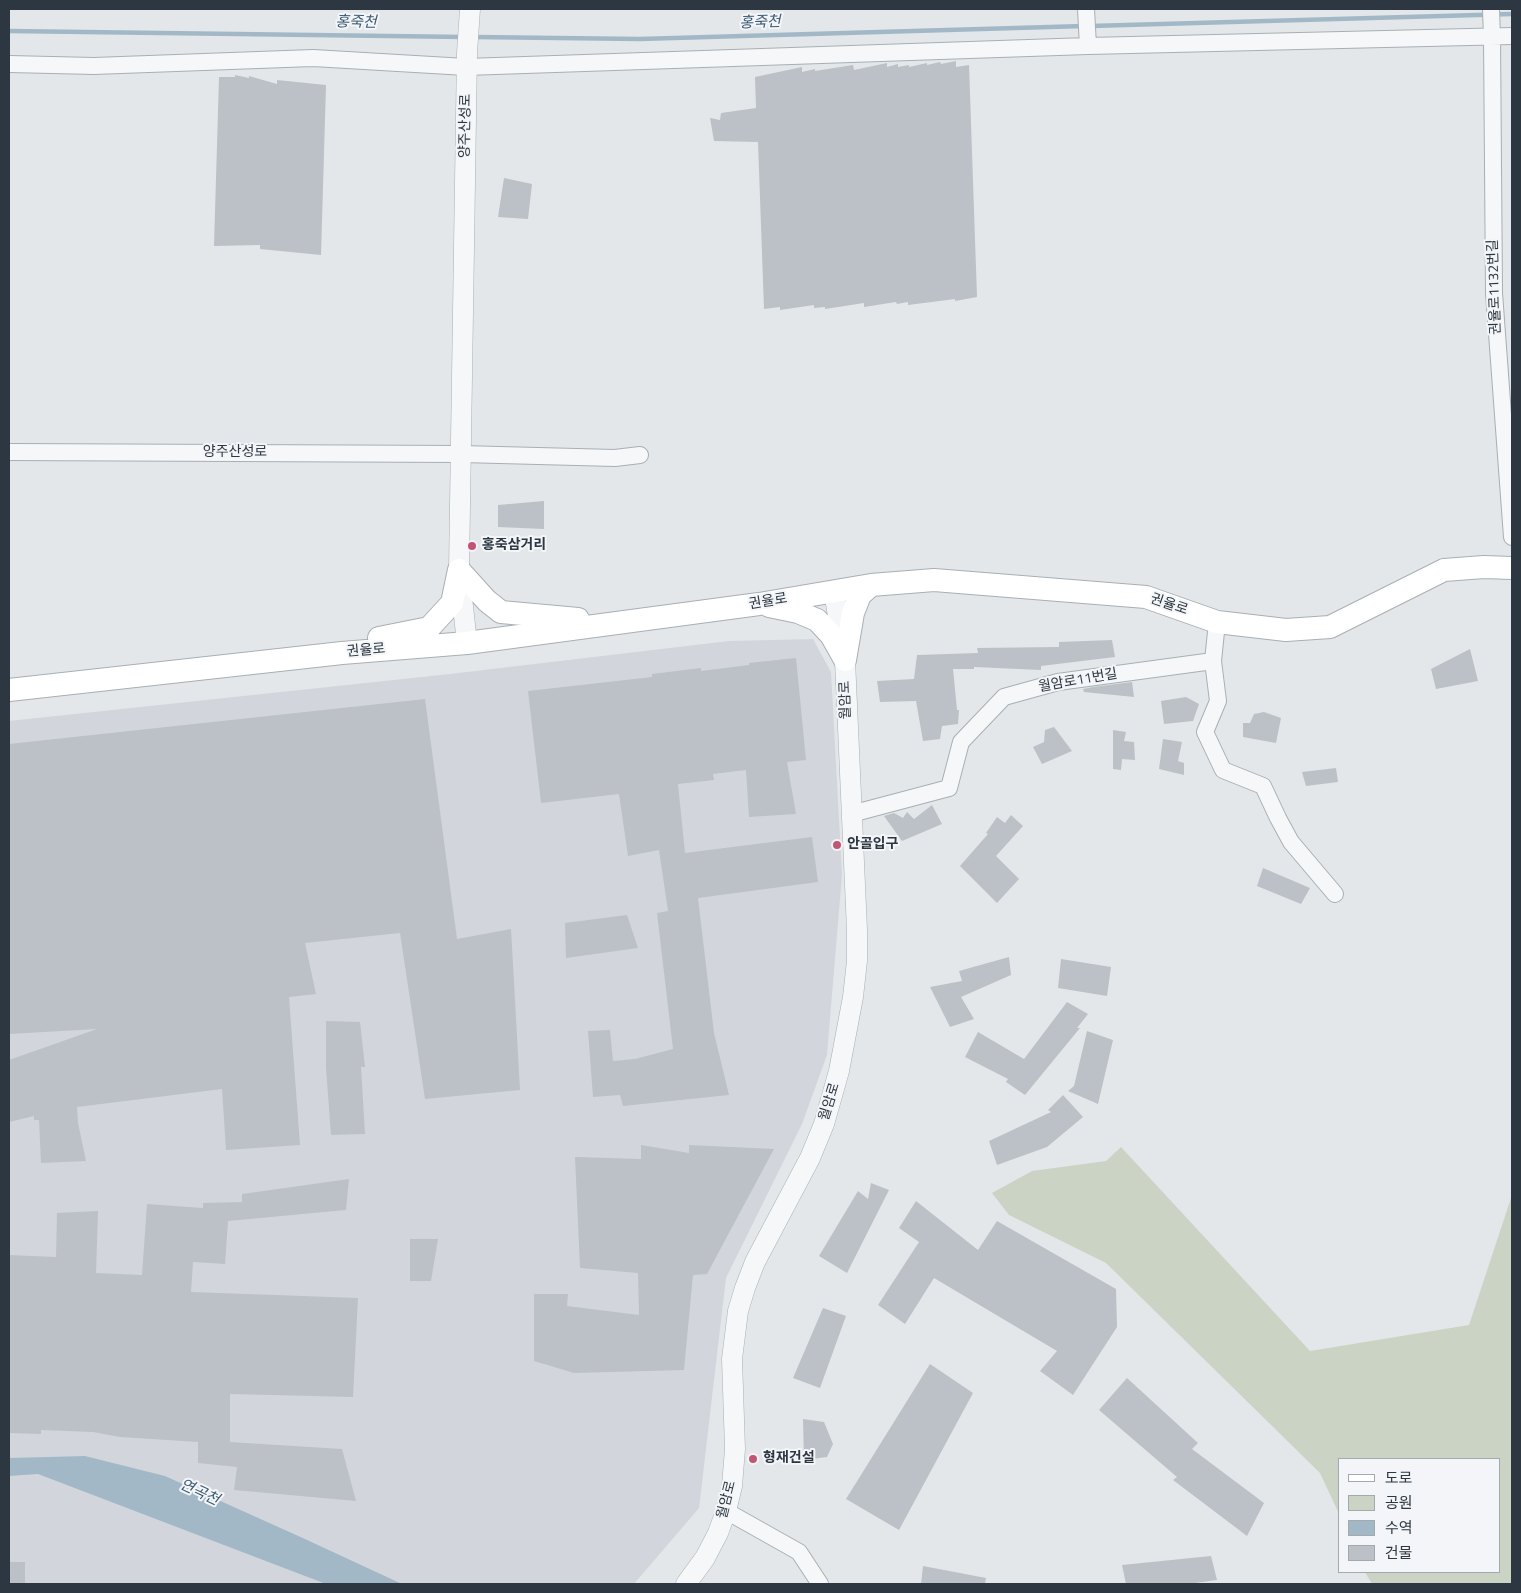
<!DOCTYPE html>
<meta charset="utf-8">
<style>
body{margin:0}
#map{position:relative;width:1521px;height:1593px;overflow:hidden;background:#e3e7ea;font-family:"Titillium Web","Noto Sans KR",sans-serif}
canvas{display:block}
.frame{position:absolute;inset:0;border:10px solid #2c3741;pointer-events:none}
.legend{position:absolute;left:1338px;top:1458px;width:162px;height:115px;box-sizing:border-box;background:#f3f5f8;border:1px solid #a3a9af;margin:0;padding:6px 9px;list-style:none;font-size:15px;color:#2c3741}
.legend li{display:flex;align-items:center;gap:10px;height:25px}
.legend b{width:25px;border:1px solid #a3a9af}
</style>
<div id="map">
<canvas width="1521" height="1593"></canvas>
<div class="frame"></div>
<ul class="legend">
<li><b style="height:6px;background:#fff"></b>도로</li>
<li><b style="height:14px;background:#cbd3c5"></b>공원</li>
<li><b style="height:14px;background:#a2b8c7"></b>수역</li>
<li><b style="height:14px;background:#bbc1c7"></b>건물</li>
</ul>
</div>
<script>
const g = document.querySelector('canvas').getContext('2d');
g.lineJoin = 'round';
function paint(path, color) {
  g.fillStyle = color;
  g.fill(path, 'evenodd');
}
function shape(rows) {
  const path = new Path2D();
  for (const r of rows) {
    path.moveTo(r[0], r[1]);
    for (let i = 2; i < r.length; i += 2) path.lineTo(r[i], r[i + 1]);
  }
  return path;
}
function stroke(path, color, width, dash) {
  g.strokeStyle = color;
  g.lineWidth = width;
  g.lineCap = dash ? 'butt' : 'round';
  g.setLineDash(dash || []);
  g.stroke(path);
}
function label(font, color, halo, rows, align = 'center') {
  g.font = font + ' "Titillium Web","Noto Sans KR",sans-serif';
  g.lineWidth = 4;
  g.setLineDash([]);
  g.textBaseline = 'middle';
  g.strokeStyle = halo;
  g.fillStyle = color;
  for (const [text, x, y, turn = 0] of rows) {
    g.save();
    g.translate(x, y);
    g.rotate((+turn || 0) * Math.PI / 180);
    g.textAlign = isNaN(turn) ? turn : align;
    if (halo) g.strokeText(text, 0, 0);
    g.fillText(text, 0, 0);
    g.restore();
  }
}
paint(shape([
 [813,639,831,672,842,875,827,1055,802,1124,726,1278,699,1508,634,1584,9,1584,9,721,450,674,729,641]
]), '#d2d6dc');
paint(shape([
 [1121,1147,1310,1351,1469,1325,1512,1195,1512,1584,1372,1584,1365,1572,1500,1572,1500,1459,1340,1459,1340,1516,1320,1473,1106,1263,1009,1215,992,1193,1032,1171,1106,1161]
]), '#cbd3c5');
paint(shape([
 [85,1456,165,1476,305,1539,402,1584,326,1584,38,1474,9,1476,9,1458]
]), '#a2b8c7');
stroke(shape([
 [1091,26,1512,14],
 [9,31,464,37],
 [474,37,640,39,1084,26]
]), '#a2b8c7', 4.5);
paint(shape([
 [956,61,956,67,969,65,977,297,955,301,955,299,908,305,908,302,897,304,896,302,864,307,864,303,825,309,825,307,814,308,814,305,780,310,780,307,764,309,758,142,714,141,710,118,720,120,721,113,756,108,755,77,802,67,802,72,815,69,815,71,853,65,854,70,887,63,887,67,898,64,898,67,909,65,909,67,927,63,927,65,940,62,941,64],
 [235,75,249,78,249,76,277,84,277,80,326,85,321,255,260,249,260,245,214,246,219,77,235,77],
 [504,178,532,184,528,219,498,217],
 [544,501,544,529,498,527,498,505],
 [1112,640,1115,657,1041,666,1041,670,974,667,974,669,953,669,957,710,959,710,958,724,942,726,940,739,923,741,916,701,880,702,877,681,914,679,917,655,978,653,977,648,1059,647,1059,642],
 [1470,649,1478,681,1436,689,1431,669],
 [796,658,806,760,787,762,796,814,749,817,746,770,713,774,714,780,678,784,685,853,812,837,818,882,698,898,714,1033,729,1095,623,1106,620,1095,593,1097,588,1031,610,1030,613,1061,635,1059,673,1049,657,913,668,911,659,850,628,856,619,794,541,803,528,691,652,677,652,674,701,668,701,671,749,665,749,663],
 [1132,682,1134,697,1084,692,1083,689,1093,687],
 [1186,697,1199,704,1193,721,1164,724,1161,701],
 [425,699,457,939,511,929,520,1090,425,1099,400,933,305,943,316,994,289,997,300,1145,226,1150,222,1089,77,1107,78,1123,86,1161,41,1163,39,1120,34,1120,34,1116,9,1122,9,1060,97,1029,9,1034,9,744],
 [1264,712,1281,718,1276,743,1243,737,1243,723,1250,723,1254,714],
 [1054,727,1072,751,1042,764,1033,747,1044,742,1045,730],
 [1113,730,1126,732,1124,741,1134,742,1135,760,1122,759,1121,770,1113,769],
 [1163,739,1182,742,1178,761,1184,763,1184,775,1159,769],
 [1336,768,1338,782,1306,786,1302,772],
 [932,805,942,824,902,841,884,816,894,813,903,818,907,812,914,819],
 [1011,815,1023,826,996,856,1019,879,997,903,960,866,988,834,986,833,997,817,1005,823],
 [1263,868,1310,888,1301,904,1257,886],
 [627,915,638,948,566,958,565,923],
 [1009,957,1011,975,961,997,974,1019,950,1027,930,987,962,981,959,971],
 [1061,959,1111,967,1107,996,1058,988],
 [1067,1002,1088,1014,1077,1028,1080,1028,1025,1095,1006,1082,1008,1079,965,1057,978,1032,1024,1059],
 [326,1021,360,1022,365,1067,361,1067,365,1134,331,1135,326,1068],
 [1087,1031,1113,1040,1098,1104,1068,1091,1074,1086],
 [1063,1095,1083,1117,1047,1147,997,1165,989,1141,1051,1112,1048,1110],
 [641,1145,689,1153,689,1145,774,1149,707,1274,693,1275,684,1370,574,1373,534,1361,534,1294,568,1294,567,1306,639,1315,638,1273,580,1268,575,1157,641,1159],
 [349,1179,346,1210,228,1221,225,1264,193,1262,191,1292,358,1298,353,1397,230,1394,230,1442,342,1449,356,1501,234,1490,237,1467,198,1463,198,1442,120,1437,93,1432,41,1430,41,1434,9,1433,9,1255,56,1257,57,1213,98,1211,96,1273,142,1275,147,1204,203,1208,203,1203,242,1202,242,1194],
 [871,1183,889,1190,847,1273,819,1256,858,1191,868,1199],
 [916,1201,978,1250,997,1221,1116,1289,1117,1327,1073,1395,1040,1371,1057,1351,934,1278,905,1324,878,1305,919,1242,899,1228],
 [410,1239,438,1239,431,1281,410,1281],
 [823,1308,846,1316,820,1388,793,1378],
 [930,1364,973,1393,899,1530,846,1499],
 [1127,1378,1198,1443,1192,1449,1264,1503,1247,1536,1173,1480,1177,1477,1099,1410],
 [803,1419,824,1422,833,1444,827,1457,804,1460],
 [1211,1556,1217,1580,1187,1584,1126,1584,1122,1565],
 [9,1562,25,1562,25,1584,9,1584],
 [923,1566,986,1578,985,1584,921,1584]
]), '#bbc1c7');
const minor = shape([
 [1086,9,1088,46],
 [1491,9,1492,37,1494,293,1512,537],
 [9,64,94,66,313,58,466,67,1088,46,1512,36],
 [9,452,461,454,615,458,640,455],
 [1217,622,1213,661,1218,701,1205,732,1223,770,1263,786,1278,818,1291,842,1335,894],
 [851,814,949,788,961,742,1004,697,1058,682,1213,661],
 [726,1511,799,1552,820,1584]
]);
const tertiary = shape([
 [467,643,459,570,467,53,470,9],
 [686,1584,705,1558,718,1533,726,1511,732,1486,735,1449,732,1359,738,1311,745,1288,755,1262,810,1158,824,1124,839,1071,853,997,857,961,857,930,845,660,834,591]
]);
const secondary = shape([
 [459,570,487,601,501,612,578,619],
 [769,606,798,612,817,620,831,635,845,660],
 [379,638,429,628,452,603,459,570],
 [845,660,853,613,860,595,871,585],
 [9,690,342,653,467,643,759,604,871,585,934,580,1146,597,1217,622,1286,630,1330,627,1444,570,1484,567,1512,568]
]);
stroke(minor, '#a8afb4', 18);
stroke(tertiary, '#a8afb4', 21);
stroke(secondary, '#a8afb4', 24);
stroke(minor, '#f6f7f9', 16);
stroke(tertiary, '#f6f7f9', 20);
stroke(secondary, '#fff', 22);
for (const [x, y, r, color] of [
 [472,546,5,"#c35473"],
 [837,845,5,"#c35473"],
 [753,1459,5,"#c35473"]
]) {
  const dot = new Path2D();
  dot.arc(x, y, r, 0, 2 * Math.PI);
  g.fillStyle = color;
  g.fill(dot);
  stroke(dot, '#f3f5f8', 2);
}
label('14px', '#2c3741', '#f3f5f8', [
 ["양주산성로",466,126,-89],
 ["권율로1132번길",1495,287,-92],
 ["양주산성로",235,453],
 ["권율로",768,602,-9],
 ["권율로",1169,605,19],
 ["권율로",366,651,-5],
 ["월암로11번길",1078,681,-10],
 ["월암로",846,700,-92],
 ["월암로",830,1102,-73],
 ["월암로",727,1500,-76]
]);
label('bold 14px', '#2c3741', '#f3f5f8', [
 ["홍죽삼거리",482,546],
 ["안골입구",847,845],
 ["형재건설",763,1459]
], 'left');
label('italic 15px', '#3a5a72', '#f3f5f8', [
 ["홍죽천",356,23,1],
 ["홍죽천",760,23,-2],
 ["연곡천",199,1493,25]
]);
</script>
